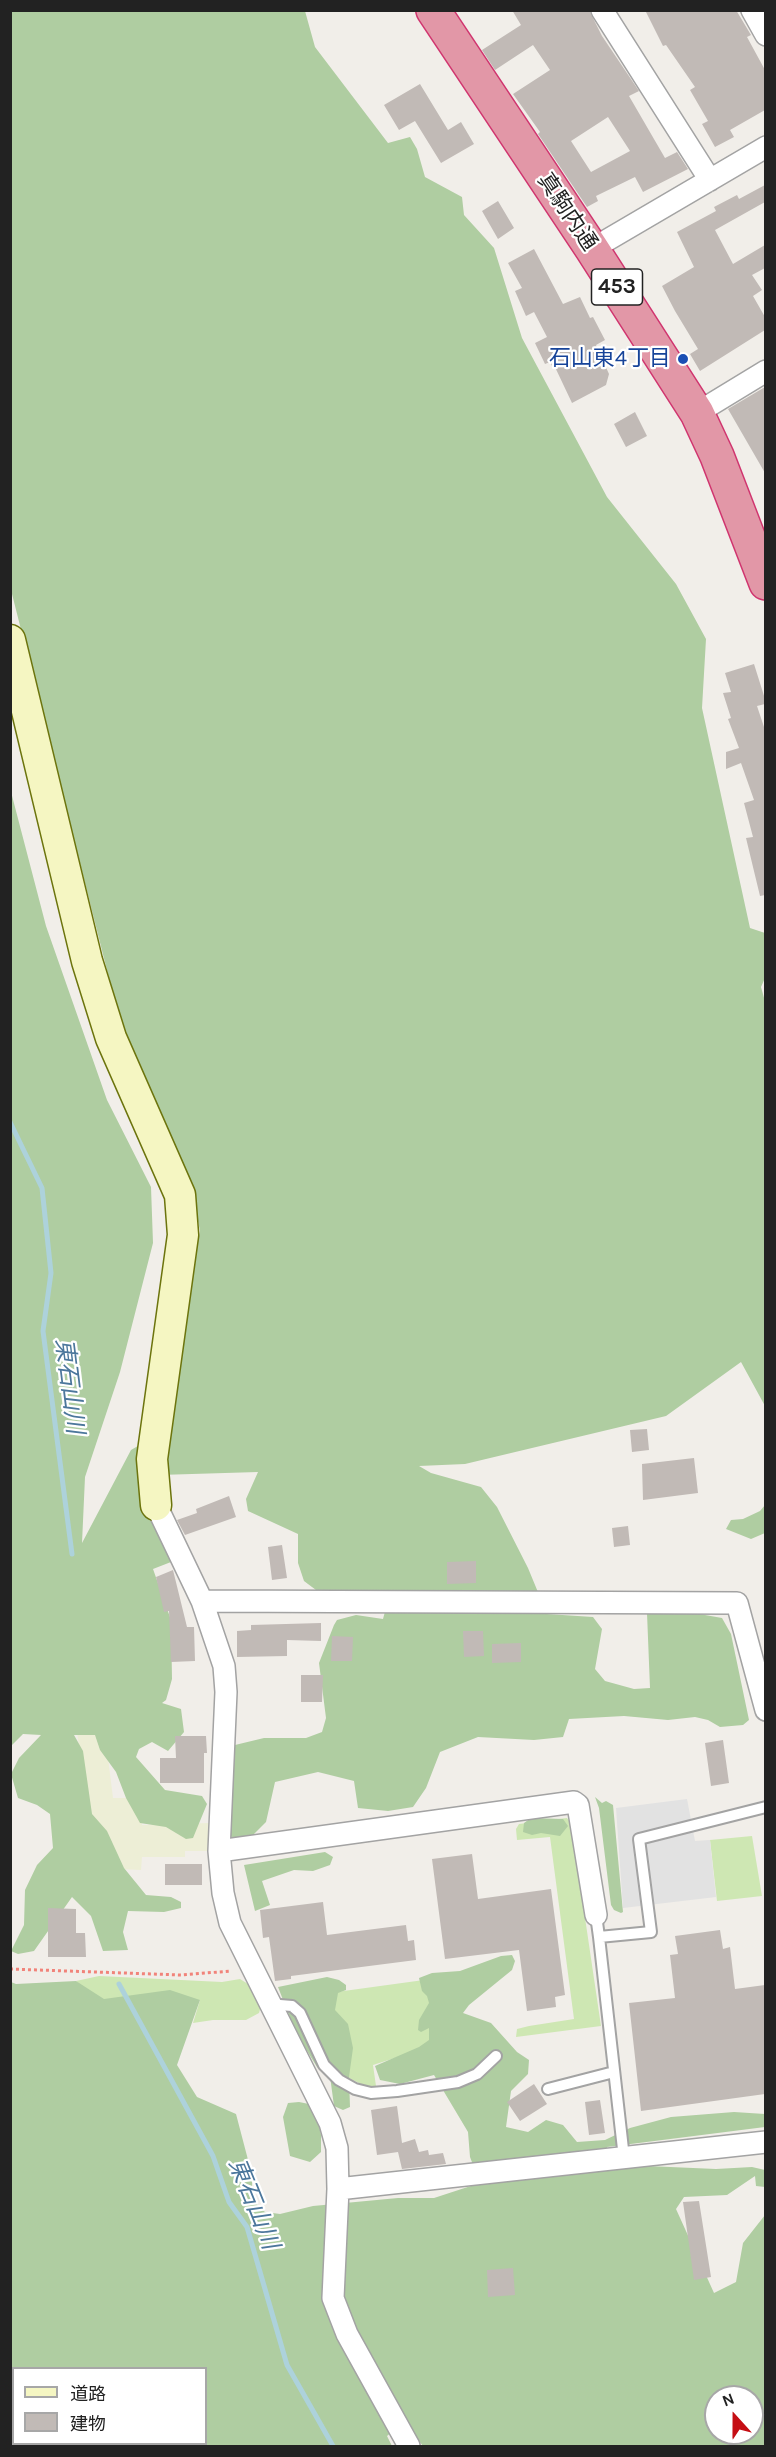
<!DOCTYPE html>
<meta charset="utf-8">
<style>
body{margin:0}
#map{position:relative;width:776px;height:2457px;overflow:hidden;background:#f1eee9;font-family:Karla,"Noto Sans JP",sans-serif}
canvas{display:block}
.frame{position:absolute;inset:0;border:12px solid #222;pointer-events:none}
.legend{position:absolute;left:12px;top:2367px;width:195px;height:78px;box-sizing:border-box;background:#fff;border:2px solid #a7a7a7;margin:0;padding:8px 10px;list-style:none;font-size:18px;color:#222}
.legend li{display:flex;align-items:center;gap:12px;height:30px}
.legend b{width:30px;border:2px solid #a7a7a7}
.north{position:absolute;left:704px;top:2385px;width:60px;height:60px;box-sizing:border-box;background:#fff;border:2px solid #a7a7a7;border-radius:50%;rotate:339deg;font-size:16px;font-weight:700;line-height:24px;text-align:center;color:#222}
.north::after{content:'';display:block;margin:auto;width:21px;height:27px;background:#c50e14;clip-path:polygon(50% 0,100% 100%,50% 72%,0 100%)}
</style>
<div id="map">
<canvas width="776" height="2457"></canvas>
<div class="frame"></div>
<ul class="legend">
<li><b style="height:8px;background:#f5f6c2"></b>道路</li>
<li><b style="height:16px;background:#c1bab6"></b>建物</li>
</ul>
<div class="north">N</div>
</div>
<script>
const g = document.querySelector('canvas').getContext('2d');
g.lineJoin = 'round';
function paint(path, color) {
  g.fillStyle = color;
  g.fill(path, 'evenodd');
}
function shape(rows) {
  const path = new Path2D();
  for (const r of rows) {
    path.moveTo(r[0], r[1]);
    for (let i = 2; i < r.length; i += 2) path.lineTo(r[i], r[i + 1]);
  }
  return path;
}
function stroke(path, color, width, dash) {
  g.strokeStyle = color;
  g.lineWidth = width;
  g.lineCap = dash ? 'butt' : 'round';
  g.setLineDash(dash || []);
  g.stroke(path);
}
function label(font, color, halo, rows, align = 'center') {
  g.font = font + ' Karla,"Noto Sans JP",sans-serif';
  g.lineWidth = 4.5;
  g.setLineDash([]);
  g.textBaseline = 'middle';
  g.strokeStyle = halo;
  g.fillStyle = color;
  for (const [text, x, y, turn = 0] of rows) {
    g.save();
    g.translate(x, y);
    g.rotate((+turn || 0) * Math.PI / 180);
    g.textAlign = isNaN(turn) ? turn : align;
    if (halo) g.strokeText(text, 0, 0);
    g.fillText(text, 0, 0);
    g.restore();
  }
}
paint(shape([
 [77,1732,97,1732,107,1750,113,1798,132,1798,141,1813,142,1825,210,1823,209,1851,185,1851,185,1857,142,1857,141,1870,119,1869,88,1809]
]), '#edeed6');
paint(shape([
 [567,1818,571,1823,601,2026,516,2037,517,2029,529,2026,574,2019,550,1837,517,1840,516,1829,519,1824],
 [752,1836,762,1896,717,1901,710,1840],
 [99,1976,222,1982,240,1979,248,1984,258,1997,261,2006,259,2013,246,2020,213,2020,193,2023,200,2000,99,2001,76,1981],
 [453,1976,455,2014,423,2049,373,2065,376,2086,367,2087,341,2074,300,1997]
]), '#cee7b3');
paint(shape([
 [10,11,305,11,315,47,388,143,410,137,417,149,425,177,462,197,464,215,494,248,522,338,607,497,676,584,706,639,702,708,750,928,765,933,765,978,761,987,766,1005,765,1406,741,1362,666,1416,465,1464,419,1466,431,1473,481,1487,497,1507,528,1568,547,1614,593,1617,602,1629,595,1669,605,1681,634,1689,650,1688,647,1613,688,1612,722,1618,731,1634,749,1720,743,1725,720,1727,708,1720,695,1717,668,1720,624,1716,569,1719,563,1737,534,1740,478,1737,440,1752,426,1788,413,1807,388,1811,358,1808,354,1781,318,1772,275,1782,266,1822,248,1840,233,1839,228,1832,228,1760,235,1745,264,1738,306,1738,322,1732,326,1718,319,1663,334,1625,337,1620,356,1615,383,1619,390,1593,343,1593,316,1590,304,1581,298,1563,298,1534,248,1511,246,1499,258,1472,159,1475,157,1453,200,1231,192,1190,136,1068,109,978,11,590],
 [10,788,46,926,107,1100,151,1187,153,1243,120,1372,85,1477,82,1543,131,1450,143,1443,173,1550,171,1562,153,1569,171,1620,172,1679,166,1700,162,1703,181,1709,184,1732,168,1751,152,1742,139,1749,136,1757,165,1790,202,1796,207,1804,193,1838,186,1839,166,1827,140,1823,126,1798,116,1772,100,1750,95,1735,74,1735,83,1751,92,1814,107,1831,124,1868,146,1895,171,1897,181,1902,181,1908,164,1912,128,1911,123,1932,128,1950,103,1951,91,1916,72,1897,34,1951,18,1954,11,1951,24,1925,25,1890,37,1865,53,1848,50,1814,37,1805,18,1798,11,1774,19,1758,41,1735,23,1734,11,1746],
 [765,1505,765,1533,751,1539,726,1529,731,1520,743,1519,760,1511],
 [595,1797,602,1803,606,1801,613,1805,623,1912,621,1913,614,1910,611,1905,599,1808],
 [531,1818,563,1819,568,1826,560,1836,541,1833,532,1835,523,1832,524,1823],
 [325,1852,333,1857,330,1865,313,1871,294,1870,262,1881,270,1905,255,1911,244,1865],
 [512,1955,515,1961,512,1970,469,2005,463,2013,491,2023,517,2052,529,2060,528,2074,511,2091,506,2127,528,2132,546,2120,563,2125,577,2142,605,2140,630,2128,671,2117,734,2112,765,2114,765,2127,607,2147,614,2170,647,2166,716,2169,752,2167,765,2170,765,2187,756,2186,755,2176,727,2195,684,2197,676,2209,714,2293,736,2282,743,2243,765,2215,765,2446,423,2446,404,2422,387,2436,392,2446,11,2446,11,1982,16,1984,76,1981,104,1999,170,1990,200,2000,177,2065,197,2097,236,2114,252,2175,252,2200,265,2212,280,2214,313,2206,398,2198,434,2198,480,2183,470,2157,468,2132,434,2075,400,2084,380,2080,375,2066,419,2047,429,2040,429,2028,421,2032,418,2030,419,2020,429,2003,427,1996,422,1991,419,1978,432,1973,460,1971,501,1956],
 [14,2368,206,2368,206,2444,14,2444],
 [716,2397,752,2397,752,2433,716,2433],
 [327,1977,339,1980,346,1985,346,1990,338,1993,335,2010,348,2024,353,2048,349,2077,350,2107,343,2110,334,2106,330,2076,317,2067,296,2033,278,1987],
 [299,2102,309,2104,318,2121,321,2135,321,2152,310,2162,290,2156,283,2117,288,2103]
]), '#afcda1');
paint(shape([
 [687,1799,695,1841,710,1840,716,1897,623,1908,616,1808]
]), '#e2e2e2');
stroke(shape([
 [10,1122,42,1188,51,1273,43,1331,72,1554],
 [119,1984,213,2156,229,2202,247,2227,287,2365,333,2446]
]), '#add2db', 5);
paint(shape([
 [512,10,589,10,602,36,639,91,629,96,665,158,677,152,688,169,643,192,635,177,596,196,598,201,587,207,538,134,540,132,513,94,550,70,533,45,495,70,482,50,521,25],
 [608,117,630,151,591,172,571,141],
 [645,10,736,10,751,35,747,37,765,70,765,110,730,130,734,137,715,147,702,124,708,121,690,90,695,87,666,45,663,46],
 [420,84,448,130,461,122,474,144,441,163,415,121,399,130,384,105],
 [765,185,765,202,715,230,733,264,765,245,765,268,752,275,762,290,753,296,765,317,765,330,700,371,690,354,698,349,675,311,662,286,694,267,677,232,716,211,714,207,737,195,739,199],
 [498,201,514,228,498,239,482,211],
 [534,249,563,304,580,297,590,318,593,317,605,340,596,345,609,374,606,385,572,403,554,365,552,366,550,362,545,364,535,343,547,337,534,312,526,316,515,291,522,288,508,263],
 [765,387,765,473,728,409],
 [635,412,647,436,626,447,614,424],
 [754,664,765,699,765,704,757,706,765,730,765,895,760,896,746,838,753,837,744,803,754,800,741,763,726,769,726,752,739,748,728,719,731,718,723,693,731,692,725,673],
 [647,1429,649,1450,632,1452,630,1430],
 [694,1458,698,1493,643,1500,642,1464],
 [229,1496,236,1517,185,1535,177,1520,197,1513,196,1509],
 [628,1526,630,1545,614,1547,612,1528],
 [282,1545,287,1578,272,1580,268,1547],
 [476,1561,476,1583,447,1584,447,1562],
 [173,1570,187,1627,194,1627,195,1661,171,1662,169,1611,164,1612,156,1577],
 [321,1623,321,1641,287,1640,287,1656,237,1657,237,1631,251,1630,251,1625],
 [463,1631,483,1631,484,1656,464,1657],
 [332,1636,353,1637,352,1661,331,1661],
 [521,1643,521,1662,492,1663,492,1644],
 [301,1675,323,1675,322,1702,301,1702],
 [175,1736,206,1736,207,1753,204,1753,204,1783,160,1783,160,1758,176,1758],
 [723,1740,729,1783,711,1786,705,1743],
 [472,1854,478,1899,551,1889,565,1995,555,1997,556,2007,527,2011,519,1950,445,1959,432,1859],
 [165,1864,202,1864,202,1885,165,1885],
 [323,1902,327,1935,406,1925,408,1941,414,1940,416,1960,291,1976,291,1979,275,1981,269,1937,263,1938,260,1910],
 [48,1908,76,1909,76,1933,85,1933,86,1957,48,1957],
 [720,1930,723,1949,730,1947,735,1989,765,1985,765,2094,641,2111,629,2003,675,1998,670,1955,678,1954,675,1936],
 [534,2084,547,2104,520,2121,507,2102],
 [600,2100,605,2133,589,2135,585,2102],
 [397,2106,402,2143,415,2139,419,2152,428,2150,429,2155,443,2153,446,2164,402,2169,398,2152,377,2155,371,2110],
 [699,2201,711,2277,694,2280,683,2202],
 [513,2268,515,2295,488,2297,487,2270]
]), '#c1bab6');
const lane = shape([
 [596,1915,599,1937,651,1932,639,1839,766,1807],
 [599,1937,624,2158],
 [271,2007,280,2005,292,2006,300,2013,324,2065,339,2080,355,2089,371,2093,397,2091,458,2082,477,2074,496,2056],
 [548,2089,614,2072]
]);
const street = shape([
 [602,10,710,180],
 [752,10,766,35],
 [592,249,766,147],
 [697,413,766,371],
 [156,1505,202,1601,224,1666,226,1692,219,1851,223,1893,230,1923,330,2123,337,2148,338,2189,766,2142],
 [202,1601,737,1603,766,1710],
 [219,1851,574,1802,578,1805,596,1915],
 [338,2189,333,2298,347,2334,409,2446]
]);
const secondary = shape([
 [10,640,87,961,111,1038,180,1195,183,1235,152,1459,156,1505]
]);
const highway = shape([
 [433,10,592,249,697,413,717,456,766,583]
]);
stroke(lane, '#a3a3a3', 14);
stroke(street, '#a3a3a3', 24);
stroke(secondary, '#6c740d', 33);
stroke(highway, '#d0356f', 36);
stroke(shape([
 [10,1969,181,1975,231,1971]
]), '#f1837a', 3, [3, 3]);
stroke(lane, '#fff', 10);
stroke(street, '#fff', 21);
stroke(secondary, '#f5f6c2', 30);
stroke(highway, '#e297a7', 33);
for (const [x, y, r, color] of [
 [683,359,6,"#1a4fb4"]
]) {
  const dot = new Path2D();
  dot.arc(x, y, r, 0, 2 * Math.PI);
  g.fillStyle = color;
  g.fill(dot);
  stroke(dot, '#fff', 2);
}
for (const [x, y, w] of [
 [617,287,51]
]) {
  const box = new Path2D();
  box.roundRect(x - w / 2, y - 18, w, 36, 4.5);
  g.fillStyle = '#fff';
  g.fill(box);
  stroke(box, '#222', 1.5);
}
label('bold 21px', '#222', null, [
 ["453",617,287]
]);
label('22px', '#222', '#fff', [
 ["真駒内通",567,212,56]
]);
label('22px', '#164399', '#fff', [
 ["石山東4丁目",671,359]
], 'right');
label('italic 24px', '#4c779c', '#fff', [
 ["東石山川",69,1386,83],
 ["東石山川",253,2204,68]
]);
</script>
